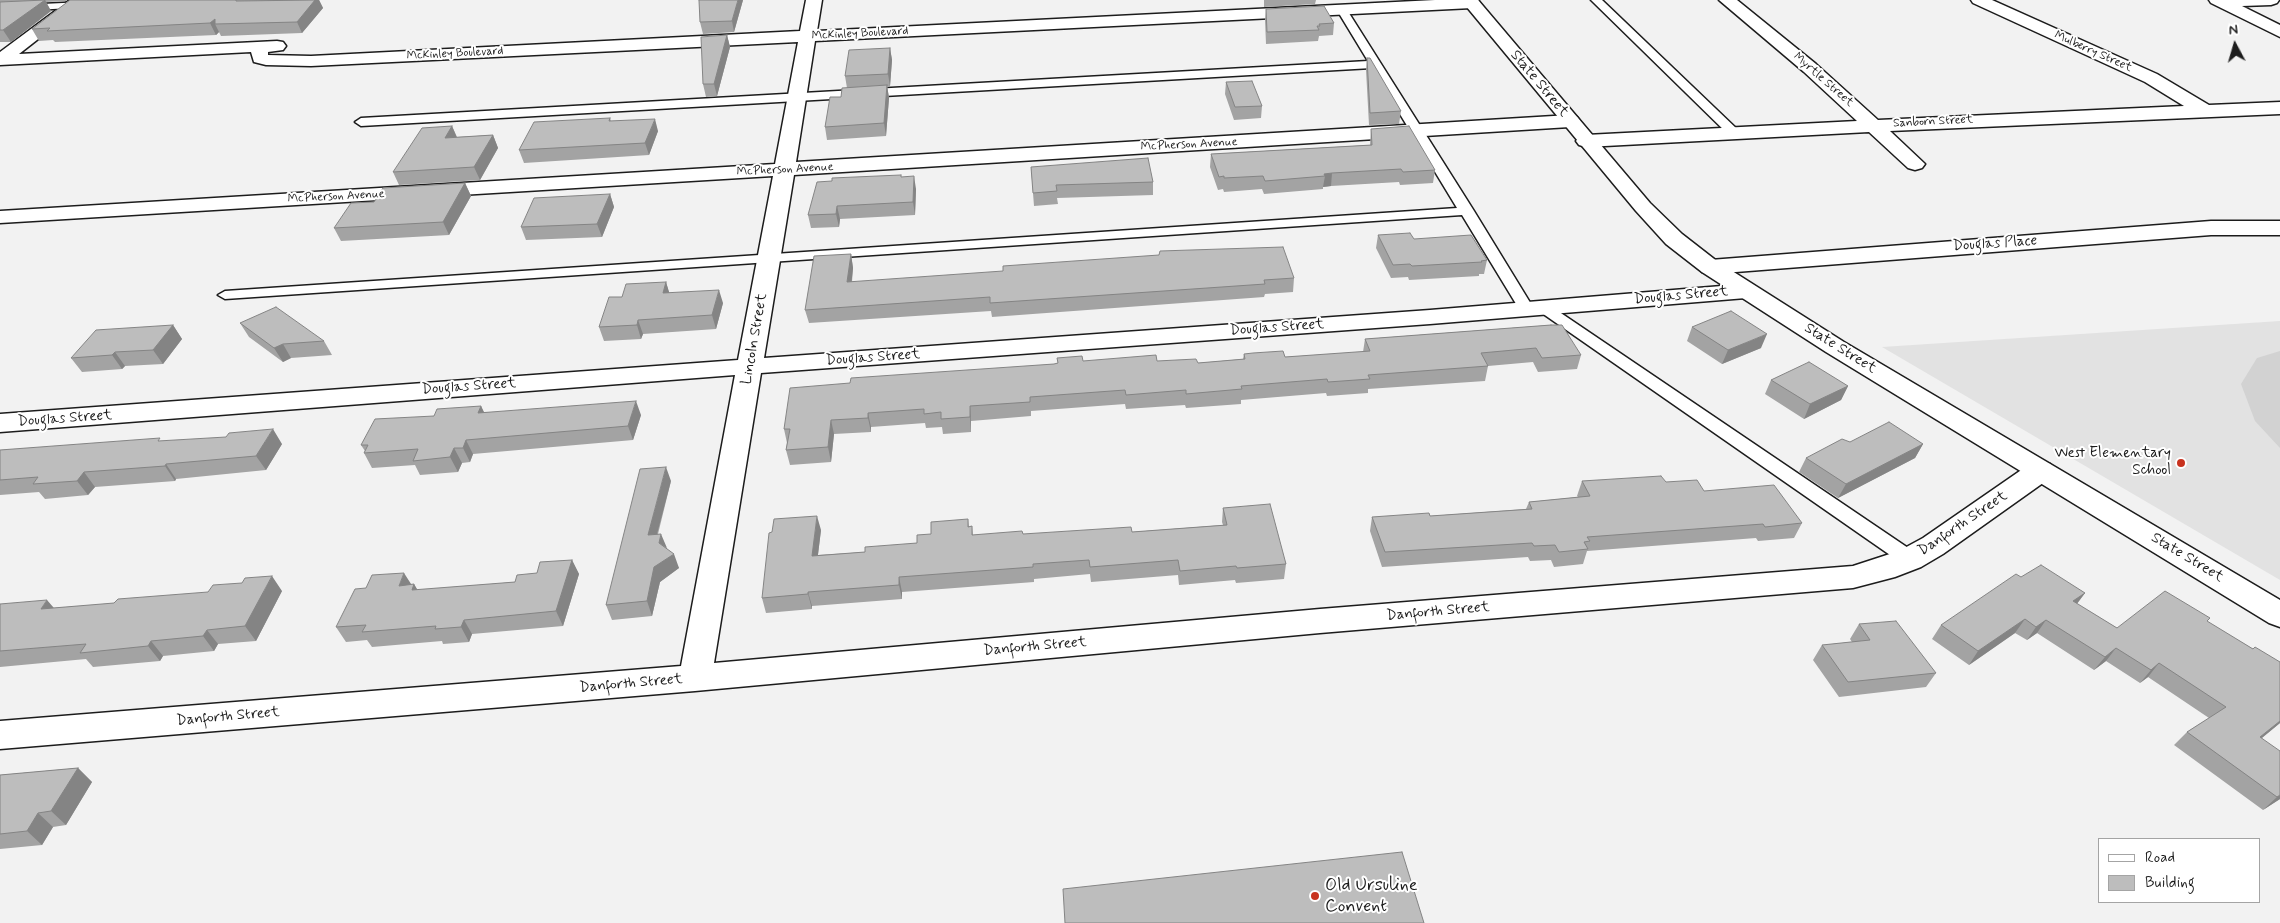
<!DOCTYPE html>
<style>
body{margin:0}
#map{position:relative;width:2280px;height:923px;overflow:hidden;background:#f2f2f2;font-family:Mynerve,sans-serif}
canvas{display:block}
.legend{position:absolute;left:2098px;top:838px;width:162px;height:65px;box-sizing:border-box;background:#fff;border:1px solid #a4a4a4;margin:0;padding:6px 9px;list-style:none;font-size:15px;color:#1c1c1c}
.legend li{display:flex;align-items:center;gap:10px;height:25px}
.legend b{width:25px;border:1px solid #a4a4a4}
.north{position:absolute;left:2210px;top:20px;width:50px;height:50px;-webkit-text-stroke:4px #fff;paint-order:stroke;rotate:354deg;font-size:14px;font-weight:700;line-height:20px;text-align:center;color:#1c1c1c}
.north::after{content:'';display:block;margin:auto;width:18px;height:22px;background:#1c1c1c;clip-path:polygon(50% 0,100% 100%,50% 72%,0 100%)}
</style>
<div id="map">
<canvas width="2280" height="923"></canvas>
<ul class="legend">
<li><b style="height:6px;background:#fff"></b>Road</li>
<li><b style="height:14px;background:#bdbdbd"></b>Building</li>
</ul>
<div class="north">N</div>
</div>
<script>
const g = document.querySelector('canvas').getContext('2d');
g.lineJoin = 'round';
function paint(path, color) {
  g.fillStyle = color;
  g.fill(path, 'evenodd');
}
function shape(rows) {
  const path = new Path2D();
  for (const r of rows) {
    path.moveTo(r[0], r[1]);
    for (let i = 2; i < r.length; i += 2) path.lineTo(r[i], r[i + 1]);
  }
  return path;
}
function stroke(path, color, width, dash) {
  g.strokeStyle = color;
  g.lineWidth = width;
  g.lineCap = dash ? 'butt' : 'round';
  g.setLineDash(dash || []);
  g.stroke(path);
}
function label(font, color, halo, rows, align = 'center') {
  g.font = font + ' Mynerve,sans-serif';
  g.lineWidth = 4;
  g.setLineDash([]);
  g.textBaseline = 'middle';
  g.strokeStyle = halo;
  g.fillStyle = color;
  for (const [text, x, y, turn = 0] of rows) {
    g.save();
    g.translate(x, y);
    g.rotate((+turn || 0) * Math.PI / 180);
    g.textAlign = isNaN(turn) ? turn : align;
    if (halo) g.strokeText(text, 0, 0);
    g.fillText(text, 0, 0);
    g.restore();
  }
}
paint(shape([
 [2280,321,2280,580,1882,347]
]), '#e2e2e2');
paint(shape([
 [2280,351,2280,448,2255,421,2241,384,2257,358]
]), '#d2d2d2');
const service = shape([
 [1591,0,1602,0,1738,130,1740,133,1738,136,1730,136,1591,0],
 [84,2,88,3,88,7,0,12,0,6,84,2],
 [1342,7,1347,10,1474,211,1534,309,1531,312,1521,312,1462,215,225,299,218,295,225,291,1457,208,1372,68,361,126,355,122,361,118,1368,61,1337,10,1342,7],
 [1544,303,1549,305,1917,554,1920,559,1917,564,1910,566,1903,564,1539,311,1536,308,1539,305,1544,303]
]);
const minor = shape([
 [70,0,88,0,19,54,277,41,283,42,286,46,283,50,268,52,268,55,311,56,800,31,806,0,822,0,817,31,1435,0,1478,0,1480,3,1478,6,1472,8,815,41,796,162,1570,115,1577,117,1580,121,1577,125,1570,127,794,175,764,358,1430,310,1746,284,1754,286,1758,291,1754,296,1746,298,1430,324,761,373,714,663,1320,609,1853,566,1899,551,1923,538,2030,464,2040,462,2050,464,2054,471,2050,478,1943,554,1921,567,1895,577,1853,588,1320,633,695,691,0,749,0,721,681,666,735,375,0,432,0,414,738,360,773,176,0,223,0,211,775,164,798,42,311,66,266,65,254,62,251,52,0,65,0,52,70,0],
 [1719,0,1737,0,1816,64,1878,120,2184,106,2145,82,1973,3,1971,0,1992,0,2157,74,2209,105,2280,102,2280,114,1890,131,1925,164,1922,168,1915,170,1908,168,1869,132,1586,147,1579,145,1576,141,1579,137,1586,135,1857,121,1804,72,1719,0],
 [2209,0,2279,0,2277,3,2271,5,2242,6,2280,25,2280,37,2211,3,2209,0],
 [2211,221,2280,221,2280,235,2211,235,1710,274,1702,272,1699,267,1702,262,1710,260,2211,221]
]);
const tertiary = shape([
 [1461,0,1478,0,1650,203,1682,234,1718,262,1844,342,2280,600,2280,627,2269,623,1826,352,1702,272,1666,244,1636,211,1461,0]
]);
stroke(service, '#1c1c1c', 3);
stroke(minor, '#1c1c1c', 3);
stroke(tertiary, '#1c1c1c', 3);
paint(service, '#fff');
paint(minor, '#fff');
paint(tertiary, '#fff');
paint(shape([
 [0,0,67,0,66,1,46,2,51,11,11,42,0,42],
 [70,0,319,0,323,8,302,33,221,36,219,32,216,35,55,42,53,40,39,41,32,29],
 [743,0,734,32,703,34,700,22],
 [1264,0,1316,0,1315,4,1264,7],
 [1266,9,1334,23,1333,35,1319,36,1318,41,1266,44,1265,20],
 [727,35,730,47,717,96,706,97,703,84],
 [890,48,892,60,890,86,887,86,889,98,886,136,827,140,825,127,841,97,847,88,845,76],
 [1367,58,1401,111,1399,124,1369,125,1366,70],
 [1226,82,1262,106,1261,118,1234,120,1225,94],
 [610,118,611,121,658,131,649,155,524,163,519,150],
 [452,126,457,137,493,135,498,148,480,180,399,185,393,172],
 [1371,129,1435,170,1433,183,1400,185,1399,182,1331,186,1323,187,1323,189,1264,194,1262,189,1224,192,1223,189,1218,190,1210,167,1211,154,1370,145],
 [1031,167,1153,182,1153,195,1057,198,1058,204,1034,206],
 [901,177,916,189,915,215,840,219,839,227,811,228,808,215],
 [465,183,471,196,449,235,341,241,334,228,374,202],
 [610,194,614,207,602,237,526,240,521,227],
 [1378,235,1414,239,1487,260,1484,274,1479,274,1479,276,1409,280,1408,277,1391,278,1376,248],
 [851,254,853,268,852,282,1294,278,1293,292,1265,294,1264,297,992,317,991,311,809,323,805,310],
 [666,282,669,293,723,303,716,329,643,334,641,339,604,341,599,327,622,297],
 [240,323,324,341,332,355,291,358,283,362,249,337],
 [173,325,182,339,163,364,125,366,122,369,82,372,71,358],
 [1551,325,1581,355,1577,369,1538,372,1533,362,1488,366,1485,381,1368,389,1368,393,1327,396,1326,393,1241,400,1241,404,1186,408,1185,405,1126,409,1125,404,1031,411,1031,416,971,421,971,432,943,434,942,427,926,428,925,423,871,427,871,432,834,434,831,462,790,465,786,450,787,443,784,429,850,383,1054,364,1058,363,1057,358,1083,361,1157,361,1198,363,1243,359,1244,354,1285,357,1363,352,1365,339],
 [1692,327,1761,348,1722,364,1687,341],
 [1771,380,1848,386,1841,400,1804,419,1765,394],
 [481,406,484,412,641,415,633,440,473,454,470,462,462,463,458,472,420,475,415,465,372,468,364,453,365,451,361,445,434,416],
 [162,441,282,444,266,470,176,479,175,481,95,487,88,495,45,499,39,492,0,495,0,450],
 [1850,442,1923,444,1915,458,1838,498,1799,472,1806,458],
 [671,481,658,534,679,568,660,582,652,616,612,620,606,605],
 [1582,481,1666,482,1704,491,1802,523,1794,538,1758,541,1756,538,1587,551,1583,564,1554,567,1551,560,1530,561,1528,557,1382,567,1370,531,1372,517,1430,516,1526,509,1529,502,1578,497,1577,496],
 [1223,508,1286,564,1284,579,1236,583,1235,580,1179,585,1178,575,1091,582,1090,574,1034,579,1034,582,902,592,902,599,812,606,812,609,766,613,762,598,821,530,818,555,865,552,917,543,931,534,968,519,969,527,972,526,973,535,1132,532,1223,525,1222,522],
 [572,560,579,574,563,626,472,634,469,642,443,644,442,641,372,647,367,640,346,642,336,627,411,585,414,584,417,590,515,582],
 [2021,577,2085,593,2077,604,2117,628,2207,622,2253,649,2280,662,2280,723,2262,738,2280,799,2263,810,2174,745,2187,732,2209,718,2148,677,2140,683,2106,661,2094,670,2037,633,2027,640,2015,633,1969,665,1932,639,1941,625],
 [282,591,256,641,218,644,214,651,163,656,160,661,93,667,86,659,0,667,0,604,53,608],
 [1859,624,1936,673,1926,687,1839,697,1813,660,1822,645,1852,642,1850,639],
 [78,768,92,782,66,825,53,827,42,845,0,849,0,775]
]), '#a3a3a3');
paint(shape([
 [45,0,51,11,11,42,3,30],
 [315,0,319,0,323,8,302,33,297,22],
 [738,0,743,0,734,32,732,21],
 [215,19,215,24,219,32,216,35,210,23],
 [727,35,730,47,717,96,714,84],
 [890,48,892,60,890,86,888,74],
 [887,85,889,98,886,136,884,123],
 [655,119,658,131,649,155,645,143],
 [452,126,457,138,445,138],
 [493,135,498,148,480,180,474,167],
 [1332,173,1331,186,1323,187,1325,176,1324,174],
 [914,176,916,189,915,215,913,202],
 [465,183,471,196,449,235,443,222],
 [610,194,614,207,602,237,597,224],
 [837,206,840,219,839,227,836,214],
 [851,254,853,268,850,296,847,282],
 [666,282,670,295,663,293],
 [719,290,723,303,716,329,712,315],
 [638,320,643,334,641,339,637,325],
 [173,325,182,339,163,364,153,350],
 [1767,334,1761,348,1722,364,1728,350],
 [283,344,291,358,283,362,274,348],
 [115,352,125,366,122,369,112,355],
 [1848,386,1841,400,1804,419,1810,404],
 [636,401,641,415,633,440,628,426],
 [481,406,488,421,478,413],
 [970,406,971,421,971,432,970,417],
 [868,413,871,427,871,432,868,418],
 [831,420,834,434,831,462,828,447],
 [273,429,282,444,266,470,256,456],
 [466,440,473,454,470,462,463,448],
 [1923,444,1915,458,1838,498,1846,484],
 [454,448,462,463,458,472,450,457],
 [166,464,176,479,175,481,165,466],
 [666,467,671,481,653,549,648,535],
 [84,472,95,487,88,495,77,481],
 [817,516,821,530,816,570,812,556],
 [661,534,667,548,659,543],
 [674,554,679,568,660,582,652,616,647,601,654,567],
 [572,560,579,574,563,626,556,611],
 [404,573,413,587,414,584,423,599,399,586],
 [272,576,282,591,256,641,245,626],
 [899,577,902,592,902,599,899,585],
 [808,592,812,606,812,609,808,594],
 [2085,593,2075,606,2073,601],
 [47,600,60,615,41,609],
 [2025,619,2015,633,1969,665,1978,651],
 [464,620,472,634,469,642,461,627],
 [2046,620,2037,633,2027,640,2036,627],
 [207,630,218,644,214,651,203,636],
 [151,641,163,656,160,661,148,646],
 [2116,648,2106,661,2094,670,2105,657],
 [2159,663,2148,677,2140,683,2151,670],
 [2280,721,2280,723,2247,750,2260,737],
 [78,768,92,782,66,825,51,811],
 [2280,795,2280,799,2263,810,2277,797],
 [38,813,53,827,42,845,27,831]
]), '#848484');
const building = shape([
 [45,0,3,30,0,30,0,2,45,0],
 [70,0,236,0,236,1,315,0,297,22,215,24,215,19,210,23,47,31,50,28,32,29,70,0],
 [699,0,738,0,732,21,700,22,699,0],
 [1324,6,1334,23,1319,24,1320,26,1317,26,1319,30,1267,32,1266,9,1324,6],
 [727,35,714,84,703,84,701,37,727,35],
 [890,48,888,74,845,76,849,50,890,48],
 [1367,58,1370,58,1401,111,1370,113,1367,58],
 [1252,81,1262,106,1235,107,1226,82,1252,81],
 [887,85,884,123,825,127,830,97,841,97,842,88,887,85],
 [610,118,609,121,655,119,645,143,519,150,534,122,610,118],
 [452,126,445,138,493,135,474,167,393,172,422,128,452,126],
 [1409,126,1435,170,1403,172,1401,169,1332,173,1324,174,1325,176,1265,181,1263,176,1224,178,1224,176,1219,177,1211,154,1372,145,1371,129,1409,126],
 [1148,158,1153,182,1056,185,1057,191,1033,193,1031,167,1148,158],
 [901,175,901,177,914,176,913,202,837,206,836,214,808,215,817,182,832,181,832,178,901,175],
 [465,183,443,222,334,228,351,203,374,202,383,188,465,183],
 [610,194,597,224,521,227,534,198,610,194],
 [1410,233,1414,239,1471,235,1487,260,1481,261,1482,262,1412,266,1410,264,1393,265,1378,235,1410,233],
 [1283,247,1294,278,1264,280,1265,284,990,303,990,297,805,310,814,256,851,254,847,282,1003,271,1003,266,1159,255,1160,251,1283,247],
 [666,282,663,293,719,290,712,315,638,320,637,325,599,327,609,297,622,297,626,284,666,282],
 [276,307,324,341,283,344,274,348,240,323,276,307],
 [1731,311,1767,334,1728,350,1692,327,1731,311],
 [173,325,153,350,115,352,112,355,71,358,96,330,173,325],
 [1551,325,1562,325,1581,355,1542,358,1536,348,1481,353,1488,366,1368,375,1370,379,1328,382,1327,379,1241,386,1242,389,1186,394,1186,390,1126,395,1125,390,1030,397,1030,402,970,406,970,417,941,419,941,412,924,414,924,409,868,413,868,418,831,420,828,447,786,450,790,429,784,429,790,388,850,383,851,378,1054,364,1058,363,1057,358,1082,356,1083,361,1156,355,1157,361,1196,359,1198,363,1245,359,1244,354,1253,353,1283,351,1285,357,1370,351,1365,339,1551,325],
 [1809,362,1848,386,1810,404,1771,380,1809,362],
 [636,401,628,426,466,440,463,448,454,448,450,457,413,461,418,449,364,453,368,445,361,445,375,419,434,416,437,409,481,406,478,413,636,401],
 [1889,422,1923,444,1846,484,1806,458,1842,439,1850,442,1889,422],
 [273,429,256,456,166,464,165,466,84,472,77,481,33,484,38,477,0,480,0,450,160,438,158,441,226,437,229,433,273,429],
 [666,467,648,535,661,534,659,543,674,554,654,567,647,601,606,605,640,469,666,467],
 [1661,476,1666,482,1697,480,1704,491,1774,485,1802,523,1765,527,1763,524,1587,537,1590,541,1584,542,1588,549,1559,552,1555,545,1534,546,1532,543,1385,552,1372,517,1429,513,1430,516,1532,509,1529,502,1590,496,1582,481,1661,476],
 [1270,504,1286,564,1237,568,1236,566,1180,571,1178,560,1090,567,1089,560,1033,564,1033,567,899,577,899,585,808,592,808,594,762,598,769,533,772,532,774,519,817,516,812,556,865,552,865,547,917,543,917,535,931,534,931,522,968,519,968,527,972,526,972,535,1022,531,1023,534,1131,527,1132,532,1227,525,1223,508,1270,504],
 [572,560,556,611,464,620,461,627,435,629,436,626,362,632,366,625,336,627,355,589,366,588,372,575,404,573,399,586,414,584,412,590,515,582,517,575,537,573,540,562,572,560],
 [2041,565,2085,593,2073,601,2117,628,2165,591,2210,618,2207,621,2253,649,2255,647,2280,662,2280,721,2260,737,2280,751,2280,795,2277,797,2187,732,2226,707,2159,663,2151,670,2116,648,2105,657,2046,620,2036,627,2025,619,1978,651,1941,625,2016,574,2021,577,2041,565],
 [272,576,245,626,207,630,203,636,151,641,148,646,80,653,86,644,0,651,0,604,47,600,41,609,114,603,118,599,208,592,213,585,242,583,245,578,272,576],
 [1896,621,1936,673,1848,682,1822,645,1870,640,1859,624,1896,621],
 [78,768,51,811,38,813,27,831,0,834,0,775,78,768],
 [1402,852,1424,923,1065,923,1063,889,1402,852]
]);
paint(building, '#bdbdbd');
stroke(building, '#848484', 1);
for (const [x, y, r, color] of [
 [2181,463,5,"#c8321e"],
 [1315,896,5,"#c8321e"]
]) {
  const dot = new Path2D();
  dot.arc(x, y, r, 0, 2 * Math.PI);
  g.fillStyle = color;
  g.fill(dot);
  stroke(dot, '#fff', 2);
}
label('12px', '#1c1c1c', '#fff', [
 ["McKinley Boulevard",860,34,-3],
 ["Mulberry Street",2093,52,24],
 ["McKinley Boulevard",455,54,-3],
 ["Myrtle Street",1823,80,41],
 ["Sanborn Street",1933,122,-3],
 ["McPherson Avenue",1189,145,-3],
 ["McPherson Avenue",785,170,-3],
 ["McPherson Avenue",336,197,-3]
]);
label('15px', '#1c1c1c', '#fff', [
 ["State Street",1539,84,50],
 ["Douglas Place",1995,244,-4],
 ["Douglas Street",1681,296,-5],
 ["Douglas Street",1277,328,-4],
 ["Lincoln Street",755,339,-80],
 ["State Street",1840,349,32],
 ["Douglas Street",873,358,-4],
 ["Douglas Street",469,387,-4],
 ["Douglas Street",65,419,-4],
 ["Danforth Street",1963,524,-34],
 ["State Street",2187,558,31],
 ["Danforth Street",1438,612,-5],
 ["Danforth Street",1035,647,-5],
 ["Danforth Street",631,684,-5],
 ["Danforth Street",228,717,-5]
]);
label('15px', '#1c1c1c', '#fff', [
 ["West Elementary",2171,454],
 ["School",2171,471]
], 'right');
label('18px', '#1c1c1c', '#fff', [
 ["Old Ursuline",1325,886],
 ["Convent",1325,907]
], 'left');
</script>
